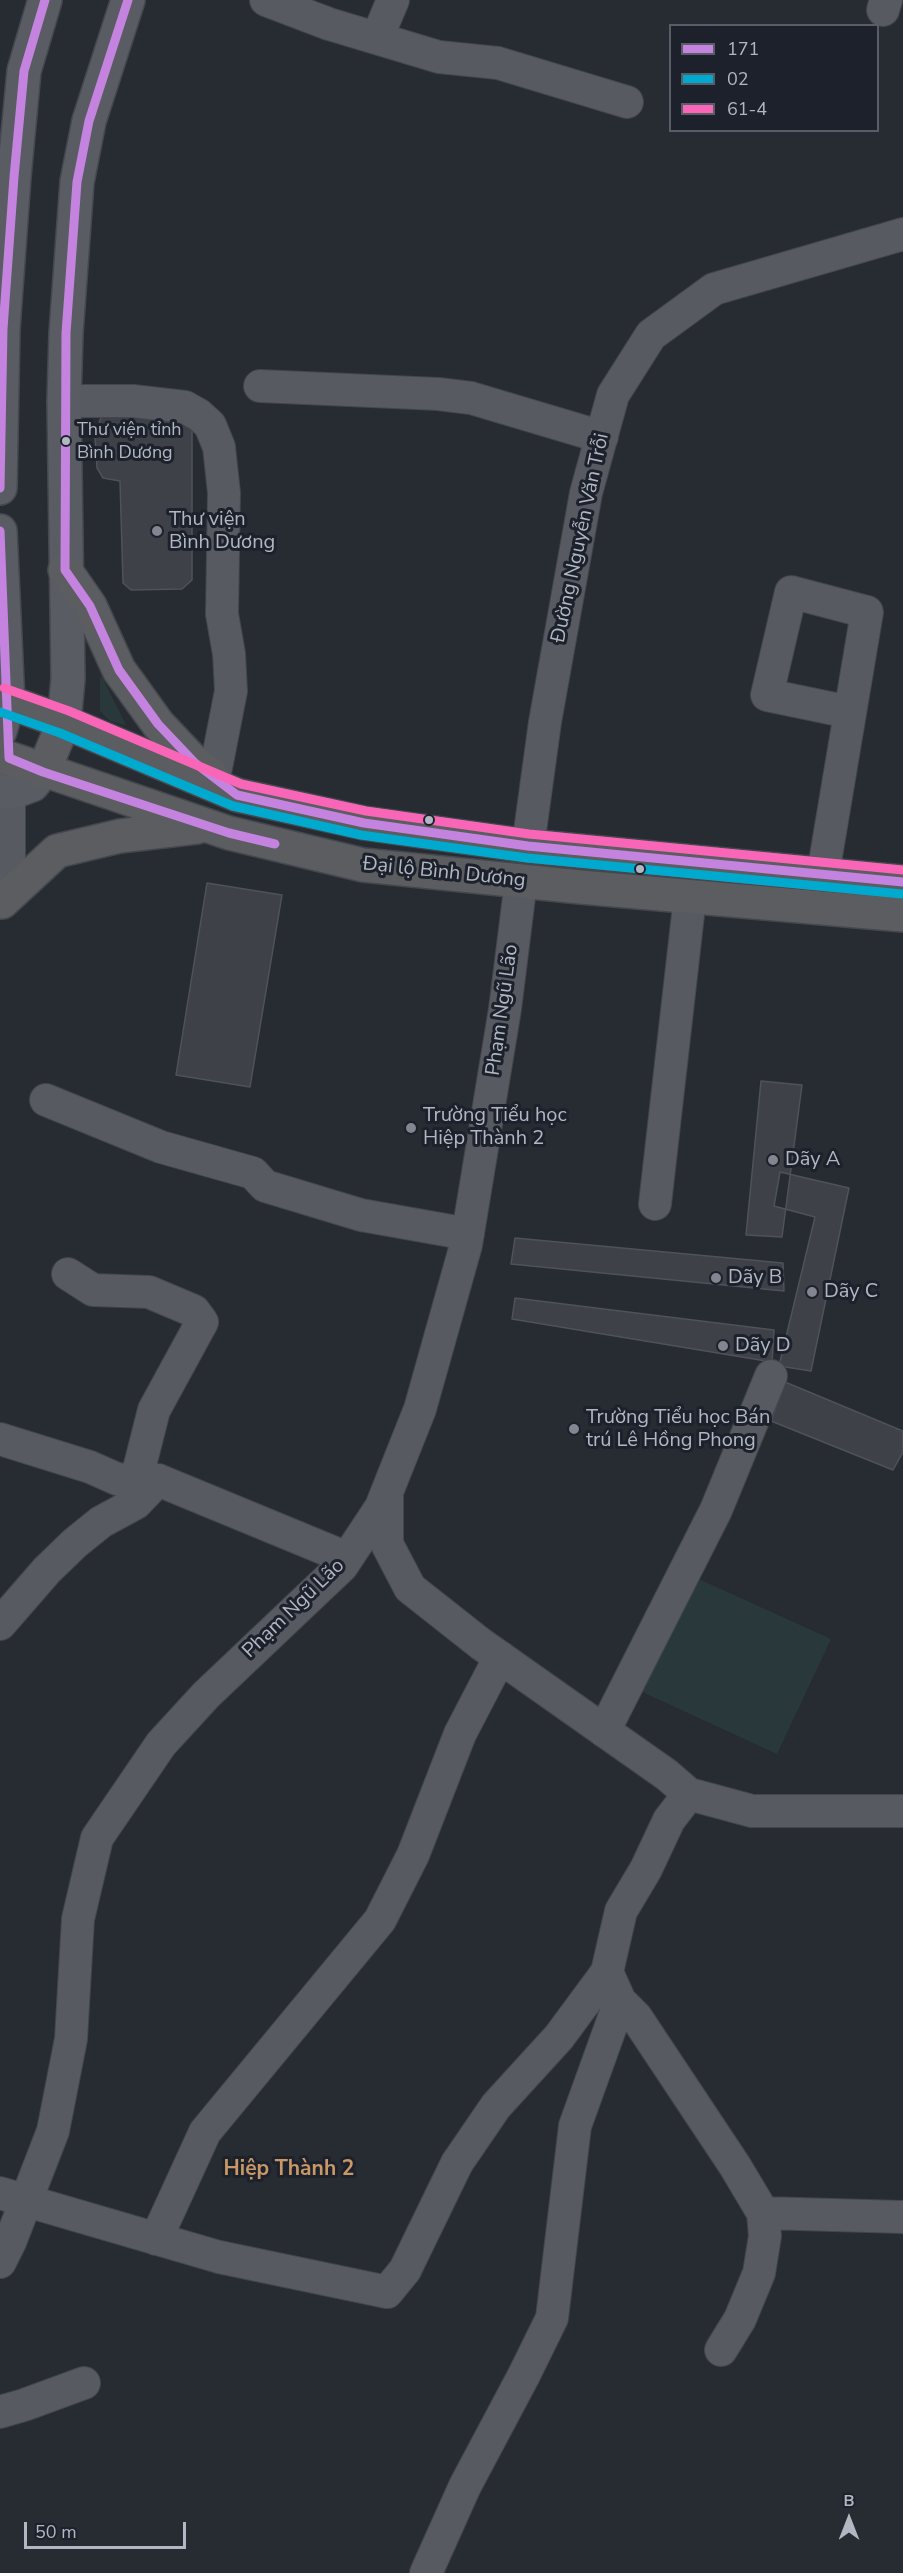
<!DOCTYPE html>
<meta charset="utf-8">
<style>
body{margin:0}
#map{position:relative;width:903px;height:2573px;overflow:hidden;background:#272b32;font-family:"Nunito Sans",sans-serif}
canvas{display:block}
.legend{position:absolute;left:669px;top:24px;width:210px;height:108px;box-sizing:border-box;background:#1c212c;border:2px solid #585d68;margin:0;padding:8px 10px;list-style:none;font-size:18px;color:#b1b7c3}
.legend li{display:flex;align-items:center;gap:12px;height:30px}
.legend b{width:30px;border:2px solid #585d68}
.north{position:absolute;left:819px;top:2489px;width:60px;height:60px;-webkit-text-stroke:4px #1c212c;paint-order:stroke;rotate:0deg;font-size:16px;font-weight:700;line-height:24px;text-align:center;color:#b1b7c3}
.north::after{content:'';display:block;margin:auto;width:21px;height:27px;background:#b1b7c3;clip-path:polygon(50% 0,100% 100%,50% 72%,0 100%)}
.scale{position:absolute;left:24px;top:2522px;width:162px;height:27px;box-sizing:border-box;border:3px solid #b1b7c3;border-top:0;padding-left:8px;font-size:18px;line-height:21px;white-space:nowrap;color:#b1b7c3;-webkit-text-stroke:4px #1c212c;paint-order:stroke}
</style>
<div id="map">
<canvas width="903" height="2573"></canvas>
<ul class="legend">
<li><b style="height:8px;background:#c483df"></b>171</li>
<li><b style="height:8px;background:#00a9ce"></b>02</li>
<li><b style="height:8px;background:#fa66b7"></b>61-4</li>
</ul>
<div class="north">B</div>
<div class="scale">50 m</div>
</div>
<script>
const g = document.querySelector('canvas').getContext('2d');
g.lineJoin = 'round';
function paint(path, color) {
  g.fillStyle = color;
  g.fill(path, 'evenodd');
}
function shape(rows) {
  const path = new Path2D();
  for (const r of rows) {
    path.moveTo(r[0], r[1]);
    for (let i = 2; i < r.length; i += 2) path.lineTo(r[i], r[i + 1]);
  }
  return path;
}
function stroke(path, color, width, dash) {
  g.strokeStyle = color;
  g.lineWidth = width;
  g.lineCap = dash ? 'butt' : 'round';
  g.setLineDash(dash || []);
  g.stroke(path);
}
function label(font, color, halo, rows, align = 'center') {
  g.font = font + ' "Nunito Sans",sans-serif';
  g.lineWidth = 6;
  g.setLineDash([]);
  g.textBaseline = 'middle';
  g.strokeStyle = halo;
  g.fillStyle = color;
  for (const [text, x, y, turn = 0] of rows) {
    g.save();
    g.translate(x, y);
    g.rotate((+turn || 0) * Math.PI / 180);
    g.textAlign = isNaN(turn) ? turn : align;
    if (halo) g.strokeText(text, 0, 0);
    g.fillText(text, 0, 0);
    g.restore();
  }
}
paint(shape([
 [100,677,102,677,126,725,110,721,100,711],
 [690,1575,831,1639,777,1754,640,1691]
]), '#29383a');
const building = shape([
 [112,413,192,415,192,580,182,589,131,590,123,583,120,481,103,478,97,468,95,437,101,417,112,413],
 [207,883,282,895,250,1087,176,1075,207,883],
 [761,1081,802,1085,782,1237,746,1235,761,1081],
 [780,1172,849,1188,811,1371,779,1366,815,1217,774,1206,780,1172],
 [515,1238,783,1263,784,1291,511,1264,515,1238],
 [515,1298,774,1330,772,1362,512,1319,515,1298],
 [785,1382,903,1431,903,1452,893,1470,771,1421,785,1382]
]);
paint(building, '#3e4147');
stroke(building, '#4f5359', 1.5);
const minor = shape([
 [266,0,329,24,439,57,498,63,627,102],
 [883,10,886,0],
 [377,38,393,0],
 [260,386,438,394,471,398,602,437],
 [64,401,133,401,185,407,199,415,210,425,219,447,224,493,222,614,229,654,231,691,214,778],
 [528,846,545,722,586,493,613,395,651,335,714,289,903,234],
 [823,874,867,612,791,592,767,695,849,712],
 [2,902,9,858,9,765],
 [46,1100,161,1147,253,1173,265,1186,361,1215,468,1234],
 [655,1204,690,897],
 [68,1274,93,1290,149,1292,194,1311,202,1322,154,1410,136,1481,158,1480,347,1558],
 [0,1439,90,1467,117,1479,136,1481],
 [387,1497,387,1544,410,1588,481,1644,667,1775,689,1794,669,1820,646,1869,621,1911,607,1972,620,2001,636,2017,735,2166,763,2213,765,2236,759,2273,740,2319,721,2350],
 [0,1624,47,1570,75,1543,101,1522,136,1503,158,1480],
 [604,1731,716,1510,771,1376],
 [689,1794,752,1811,903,1811],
 [0,2193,219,2257,387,2292,405,2270,457,2163,496,2106,559,2037,607,1972],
 [763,2213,903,2217],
 [156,2239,205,2132,380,1920,413,1855,460,1734,500,1657],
 [0,2262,10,2242,53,2131,71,2039,78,1919,97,1838,161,1744,206,1695,342,1566,381,1507,420,1409,466,1245,505,1009,521,881],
 [0,2412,24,2405,84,2383],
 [426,2573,465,2486,524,2375,552,2318,575,2126,620,2001]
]);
const major = shape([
 [0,488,3,329,14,177,24,71,45,0],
 [0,531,8,703,0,731],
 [64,722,68,679,64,401,66,333,77,182,89,121,128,0],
 [0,793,16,791,32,785,43,772]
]);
const highway = shape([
 [65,570,90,606,119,670,130,685,158,724,195,763,211,775],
 [0,699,64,722,237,795,364,823,528,846,903,882],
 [0,755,229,833,363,865,580,887,903,915],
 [43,772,64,722],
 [2,902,57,851,120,836,197,827]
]);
stroke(minor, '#43464b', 34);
stroke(major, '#45484f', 36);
stroke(highway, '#44474d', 36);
stroke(minor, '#575a60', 32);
stroke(major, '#595c62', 33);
stroke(highway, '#5b5d61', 33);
stroke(shape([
 [128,0,89,121,77,182,66,333,65,570,90,606,119,670,158,724,195,763,237,795,364,823,528,846,903,882],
 [0,488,3,329,14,177,24,71,45,0],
 [0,531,9,758,43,772,229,833,275,844]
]), '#c483df', 9);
stroke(shape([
 [0,712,60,733,233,806,361,835,527,858,902,894]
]), '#00a9ce', 9);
stroke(shape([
 [4,688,69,711,241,784,366,811,529,834,903,870]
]), '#fa66b7', 9);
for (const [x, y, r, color] of [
 [66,441,5,"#b1b7c3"],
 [157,531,6,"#818690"],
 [429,820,5,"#b1b7c3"],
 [640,869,5,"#b1b7c3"],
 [411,1128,6,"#818690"],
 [773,1160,6,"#818690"],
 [716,1278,6,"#818690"],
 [812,1292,6,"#818690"],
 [723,1346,6,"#818690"],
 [574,1429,6,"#818690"]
]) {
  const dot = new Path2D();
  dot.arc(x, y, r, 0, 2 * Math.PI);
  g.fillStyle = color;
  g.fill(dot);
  stroke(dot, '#1c212c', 2);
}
label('18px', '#b1b7c3', '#1c212c', [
 ["Thư viện tỉnh",77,431],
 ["Bình Dương",77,454]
], 'left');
label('20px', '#b1b7c3', '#1c212c', [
 ["Thư viện",169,520],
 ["Bình Dương",169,543],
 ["Trường Tiểu học",423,1116],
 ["Hiệp Thành 2",423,1139],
 ["Dãy A",785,1160],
 ["Dãy B",728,1278],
 ["Dãy C",824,1292],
 ["Dãy D",735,1346],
 ["Trường Tiểu học Bán",586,1418],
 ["trú Lê Hồng Phong",586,1441]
], 'left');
label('20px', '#b1b7c3', '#1c212c', [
 ["Đường Nguyễn Văn Trỗi",581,538,-78],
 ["Đại lộ Bình Dương",444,873,6],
 ["Phạm Ngũ Lão",503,1010,-82],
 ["Phạm Ngũ Lão",294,1609,-44]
]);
label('bold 21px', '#c89967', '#1c212c', [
 ["Hiệp Thành 2",289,2170]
]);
</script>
